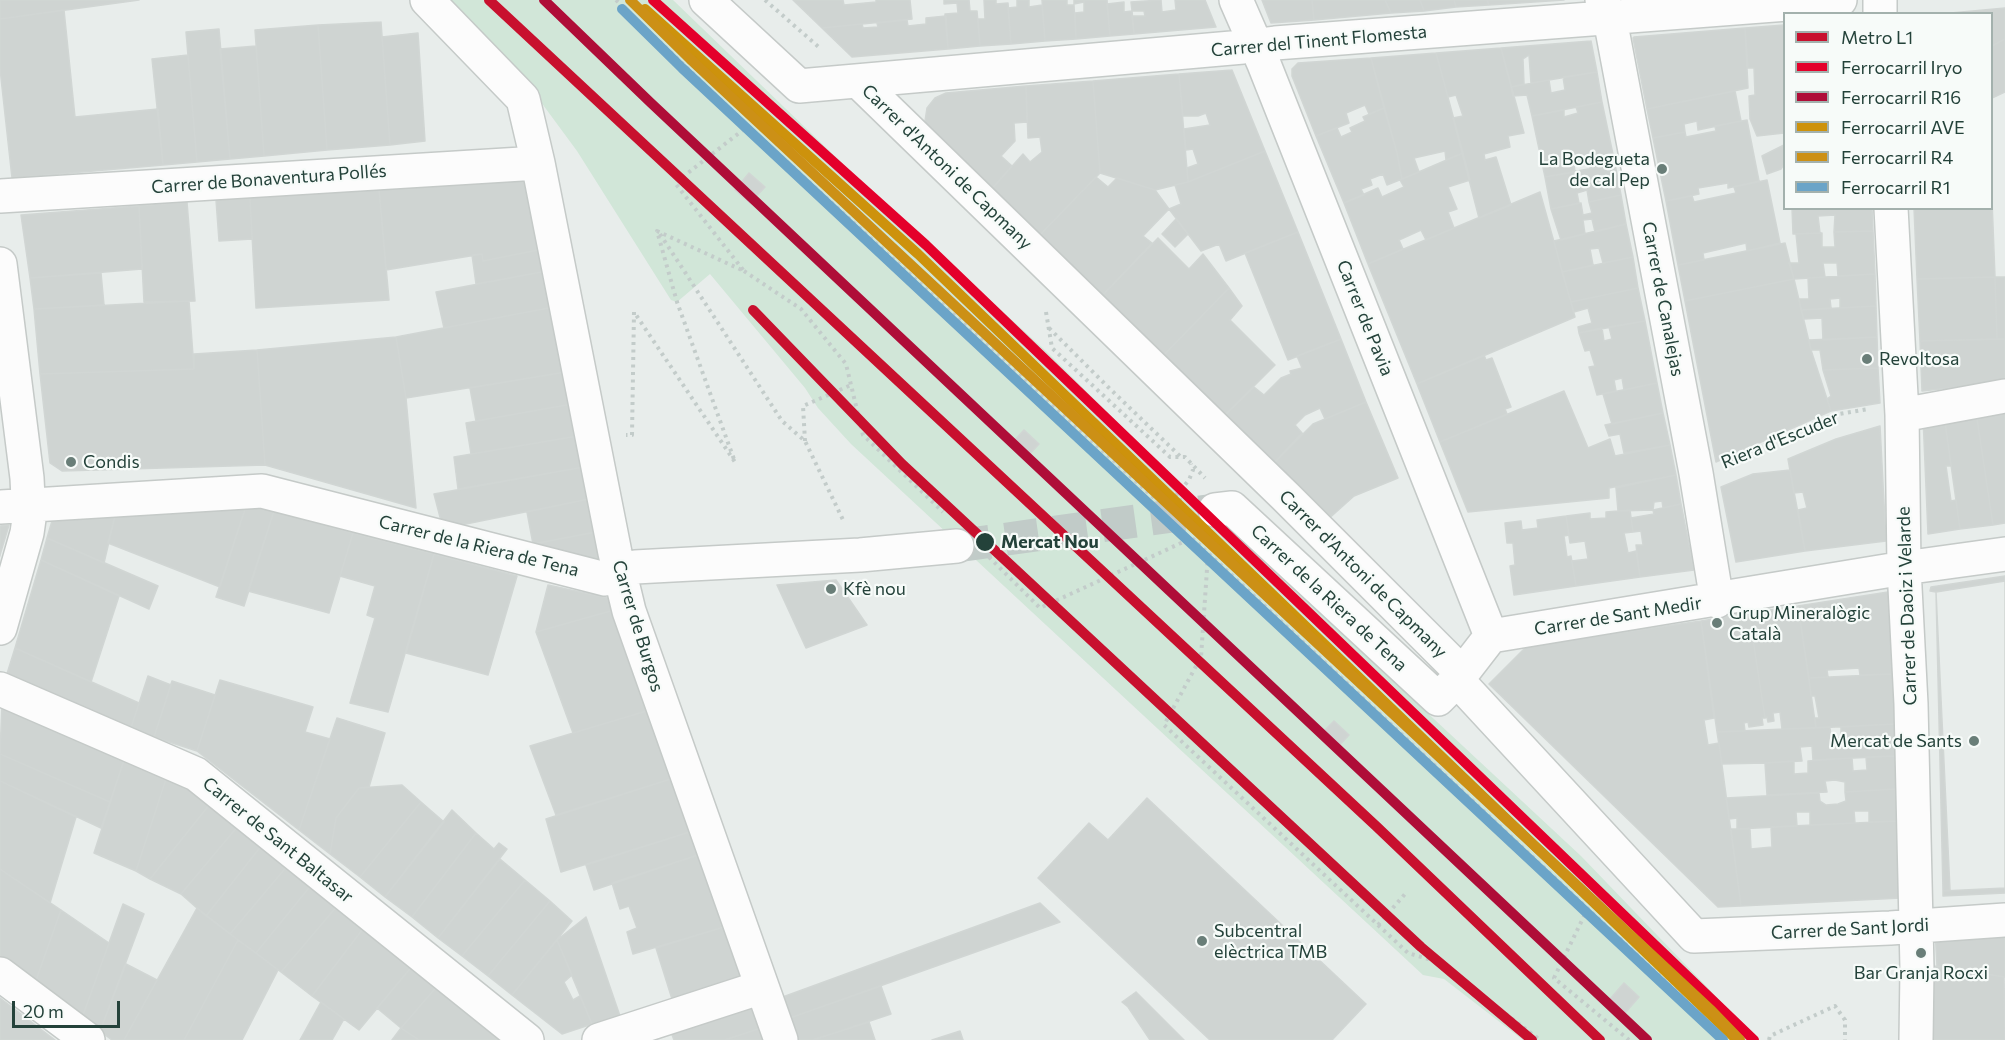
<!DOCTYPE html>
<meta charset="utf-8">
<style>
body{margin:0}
#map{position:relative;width:2005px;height:1040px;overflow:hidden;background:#e8edeb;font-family:Commissioner,sans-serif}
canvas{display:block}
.legend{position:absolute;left:1783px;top:12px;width:210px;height:198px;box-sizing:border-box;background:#f7fbf9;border:2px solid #a3b1ad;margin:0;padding:8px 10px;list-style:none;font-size:18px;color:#24423a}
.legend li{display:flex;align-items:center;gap:12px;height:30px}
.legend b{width:30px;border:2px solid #a3b1ad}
.scale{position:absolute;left:12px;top:1001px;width:108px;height:27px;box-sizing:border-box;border:3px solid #24423a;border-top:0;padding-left:8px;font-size:18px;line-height:21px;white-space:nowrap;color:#24423a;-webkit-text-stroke:4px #f7fbf9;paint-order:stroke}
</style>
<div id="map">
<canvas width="2005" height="1040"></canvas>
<ul class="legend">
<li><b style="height:8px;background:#c8102e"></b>Metro L1</li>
<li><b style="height:8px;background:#e4002b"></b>Ferrocarril Iryo</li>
<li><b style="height:8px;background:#af0d38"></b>Ferrocarril R16</li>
<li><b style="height:8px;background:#cd920c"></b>Ferrocarril AVE</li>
<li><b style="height:8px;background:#cc9016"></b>Ferrocarril R4</li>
<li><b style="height:8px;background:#6ba4c8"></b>Ferrocarril R1</li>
</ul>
<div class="scale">20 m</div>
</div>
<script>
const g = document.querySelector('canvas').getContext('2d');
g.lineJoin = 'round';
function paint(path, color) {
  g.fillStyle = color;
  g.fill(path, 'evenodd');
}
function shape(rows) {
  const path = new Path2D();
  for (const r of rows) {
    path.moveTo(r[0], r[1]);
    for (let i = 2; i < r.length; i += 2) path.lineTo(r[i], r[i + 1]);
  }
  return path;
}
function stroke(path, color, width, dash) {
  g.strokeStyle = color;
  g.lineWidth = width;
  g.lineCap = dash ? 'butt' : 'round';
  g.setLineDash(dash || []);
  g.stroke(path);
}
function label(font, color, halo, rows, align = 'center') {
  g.font = font + ' Commissioner,sans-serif';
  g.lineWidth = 4.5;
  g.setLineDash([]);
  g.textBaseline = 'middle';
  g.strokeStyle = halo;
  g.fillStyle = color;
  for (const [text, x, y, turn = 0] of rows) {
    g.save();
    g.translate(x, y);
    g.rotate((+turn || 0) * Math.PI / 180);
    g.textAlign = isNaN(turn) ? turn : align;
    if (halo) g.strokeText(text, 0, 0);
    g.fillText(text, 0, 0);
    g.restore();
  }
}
paint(shape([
 [445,0,673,0,869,189,1048,353,1142,447,1581,856,1758,1040,1523,1040,1444,979,1423,975,851,444,818,408,805,388,710,274,677,302,671,300,577,151,535,94]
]), '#d1e6d8');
const building = shape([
 [0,0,139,0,0,19,0,0],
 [793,0,843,0,844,5,876,2,876,0,910,0,912,19,822,28,793,0],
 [944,0,969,0,970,11,977,11,980,46,948,49,945,14,958,13,957,3,944,4,944,0],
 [984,0,996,0,996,4,1008,3,1011,44,980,46,978,19,985,19,984,0],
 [1017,0,1029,0,1029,7,1042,5,1045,41,1011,44,1008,8,1017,7,1017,0],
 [1042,0,1067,0,1067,5,1074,5,1076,39,1045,41,1042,0],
 [1074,0,1107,0,1110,36,1076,39,1075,13,1084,12,1084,2,1074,4,1074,0],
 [1161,0,1162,12,1176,10,1175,0,1205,0,1216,27,1134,34,1132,16,1145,16,1144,11,1132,11,1131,2,1161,0],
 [1262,0,1312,0,1314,20,1271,23,1262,0],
 [1312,0,1385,0,1391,13,1314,20,1312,0],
 [1385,0,1420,0,1424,11,1391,13,1385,0],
 [1420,0,1454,0,1456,7,1424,11,1420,0],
 [1454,0,1487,0,1489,5,1456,7,1454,0],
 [1487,0,1564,0,1489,5,1487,0],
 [1124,2,1124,12,1132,11,1134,34,1110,36,1107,4,1124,2],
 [2005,8,2005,39,1992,46,1992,14,1940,14,2005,8],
 [64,10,75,117,158,109,163,165,12,178,0,69,0,19,64,10],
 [946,16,948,49,852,57,822,28,862,24,863,28,878,27,877,23,907,20,908,26,926,24,926,18,946,16],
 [381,22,390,145,327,150,318,25,381,22],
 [318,25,327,150,264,156,255,30,318,25],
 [1784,25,1784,133,1757,136,1750,119,1749,96,1755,95,1754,68,1748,68,1745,28,1784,25],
 [1745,28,1748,88,1647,109,1633,38,1634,37,1745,28],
 [219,29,230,159,197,162,186,32,219,29],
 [418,33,425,141,390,145,382,37,418,33],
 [2005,39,2005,92,1992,98,1992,46,2005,39],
 [1591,41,1597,72,1531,83,1529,55,1523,59,1524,84,1511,87,1501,48,1591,41],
 [256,46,264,156,230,159,220,49,256,46],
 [1501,48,1524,133,1508,136,1510,147,1484,154,1485,160,1496,157,1511,205,1479,218,1453,118,1463,116,1456,95,1448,97,1436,53,1501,48],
 [1436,53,1463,153,1446,160,1445,151,1414,158,1419,172,1402,179,1397,153,1371,58,1436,53],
 [188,55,197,162,163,165,152,59,188,55],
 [1371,58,1384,108,1369,114,1365,105,1346,113,1349,123,1316,136,1292,76,1292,69,1298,63,1371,58],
 [1232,70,1265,151,1188,182,1187,168,1198,164,1193,149,1186,150,1184,129,1210,125,1206,113,1198,116,1183,116,1179,74,1232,70],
 [1597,72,1602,102,1532,116,1527,95,1513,96,1511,87,1549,80,1551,93,1565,90,1563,77,1597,72],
 [1179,74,1188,182,1155,190,1100,173,1093,81,1179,74],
 [1093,81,1100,173,1036,239,989,192,1023,154,1030,162,1042,152,1040,137,1028,138,1026,86,1093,81],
 [1026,86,1027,122,1014,123,1015,141,1001,156,1012,166,989,192,929,133,925,121,927,108,935,98,946,93,1026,86],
 [1735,91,1741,121,1698,130,1697,121,1684,124,1685,132,1653,138,1647,109,1735,91],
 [1602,102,1615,164,1590,169,1588,162,1574,165,1575,172,1545,177,1532,116,1564,110,1564,117,1578,113,1576,107,1602,102],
 [1384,108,1397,153,1402,179,1387,185,1383,174,1370,179,1372,185,1361,189,1364,195,1344,203,1316,136,1337,128,1341,137,1352,132,1350,128,1365,121,1363,117,1384,108],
 [1747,120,1759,181,1728,188,1728,183,1698,188,1699,194,1666,201,1653,138,1685,132,1686,137,1716,131,1715,126,1747,120],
 [1784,145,1784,164,1781,169,1767,174,1762,156,1784,145],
 [1265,151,1298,232,1226,261,1219,244,1201,251,1169,209,1181,204,1175,185,1188,182,1265,151],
 [1463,153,1470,180,1448,187,1457,209,1448,212,1454,228,1426,240,1421,230,1399,240,1403,249,1368,264,1344,203,1378,188,1382,197,1404,187,1400,180,1463,153],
 [1615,164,1621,195,1589,202,1587,190,1577,193,1579,203,1551,209,1545,177,1615,164],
 [749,173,765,187,750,203,735,190,749,173],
 [1096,177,1108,187,1117,178,1155,190,1169,209,1143,236,1152,243,1098,300,1036,239,1096,177],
 [530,178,543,249,483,261,482,254,386,270,379,189,530,178],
 [1767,180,1780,243,1747,251,1746,243,1703,253,1704,260,1678,265,1666,201,1692,196,1694,202,1736,193,1734,187,1767,180],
 [358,189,379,189,389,300,256,308,250,198,358,189],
 [1540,192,1575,317,1417,384,1368,264,1540,192],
 [1621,195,1626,224,1595,232,1592,219,1583,220,1585,234,1561,240,1551,209,1581,203,1583,215,1592,213,1589,202,1621,195],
 [250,198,252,239,219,241,216,200,250,198],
 [1992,200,1995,277,1917,279,1914,208,1992,208,1992,200],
 [187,202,195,301,144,302,139,206,187,202],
 [139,206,142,269,30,278,21,215,139,206],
 [1792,208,1872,208,1873,231,1834,232,1835,215,1818,216,1820,233,1793,234,1792,208],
 [1176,219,1188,234,1175,247,1162,234,1176,219],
 [1626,224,1633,257,1603,263,1599,248,1590,249,1593,265,1562,272,1554,241,1626,224],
 [1873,231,1875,274,1838,276,1837,263,1823,263,1825,277,1794,279,1789,263,1799,263,1796,234,1822,233,1822,247,1835,247,1834,232,1873,231],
 [1298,232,1341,339,1288,360,1245,253,1298,232],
 [1158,238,1189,269,1203,254,1229,288,1159,360,1098,300,1158,238],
 [1785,243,1794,279,1685,301,1678,265,1785,243],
 [543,249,547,271,476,284,472,255,482,254,483,261,543,249],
 [1633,257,1638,288,1571,302,1562,272,1633,257],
 [547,271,554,307,444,328,436,292,547,271],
 [101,273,104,305,34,309,30,278,101,273],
 [1875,274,1876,306,1840,308,1840,298,1830,299,1831,308,1801,310,1799,299,1809,299,1808,278,1875,274],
 [1995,277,1997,339,1920,341,1917,279,1995,277],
 [1995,277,2005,277,2005,339,1997,339,1995,277],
 [1794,279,1811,350,1831,411,1716,462,1685,301,1794,279],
 [1229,288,1242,306,1230,320,1275,365,1220,420,1159,360,1229,288],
 [1638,288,1645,321,1579,333,1578,327,1592,323,1588,308,1574,312,1571,302,1638,288],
 [189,301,194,369,40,374,34,309,189,301],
 [1876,306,1877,337,1823,340,1822,318,1804,319,1801,310,1876,306],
 [554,307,566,372,406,398,396,337,554,307],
 [1645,321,1657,383,1624,390,1622,378,1614,380,1616,391,1597,395,1589,367,1595,366,1590,350,1585,351,1579,333,1602,328,1604,341,1612,339,1609,327,1645,321],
 [396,337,406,398,416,508,265,465,257,350,396,337],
 [1877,337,1878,368,1823,370,1820,350,1811,350,1809,340,1877,337],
 [1341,339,1366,402,1325,419,1320,408,1305,415,1295,425,1302,433,1269,468,1220,420,1254,387,1264,395,1281,378,1291,374,1290,371,1302,368,1297,356,1341,339],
 [2005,339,2005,382,1922,391,1920,341,2005,339],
 [257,350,265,465,62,471,50,463,40,374,194,369,194,354,257,350],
 [1484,355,1486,360,1492,358,1511,407,1505,409,1507,414,1440,442,1417,384,1484,355],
 [1878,368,1880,403,1831,411,1827,399,1831,396,1823,370,1878,368],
 [566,372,572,404,476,421,470,388,566,372],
 [1657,383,1663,413,1612,424,1603,394,1657,383],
 [1564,391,1588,448,1610,439,1615,456,1670,445,1676,475,1609,488,1609,498,1468,512,1440,442,1564,391],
 [1366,402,1398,478,1354,496,1325,522,1269,468,1313,424,1366,402],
 [572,404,578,436,471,454,466,423,572,404],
 [2005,409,2005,523,1993,525,1976,412,2005,409],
 [1976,412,1993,525,1960,529,1944,415,1976,412],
 [1663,413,1670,445,1624,453,1620,434,1609,436,1605,425,1663,413],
 [1944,415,1951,466,1946,466,1951,501,1956,500,1960,529,1928,534,1923,417,1944,415],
 [1880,426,1886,541,1805,551,1798,510,1807,508,1803,492,1794,493,1788,459,1836,439,1880,426],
 [1024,430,1039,444,1025,459,1010,445,1024,430],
 [578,436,584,467,458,489,454,457,578,436],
 [584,467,589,499,456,526,441,521,434,494,584,467],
 [1790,470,1805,551,1736,562,1721,487,1753,474,1790,470],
 [1676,475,1681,504,1663,508,1662,501,1654,502,1653,510,1618,511,1616,488,1676,475],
 [589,499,596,532,533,544,527,512,589,499],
 [1681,504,1694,570,1640,577,1636,545,1643,545,1641,531,1633,532,1631,518,1654,514,1653,510,1681,504],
 [246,506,220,587,108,543,115,516,246,506],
 [246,506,274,511,244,606,216,597,246,506],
 [1630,510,1633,532,1624,533,1628,553,1636,551,1640,577,1576,586,1572,561,1588,559,1585,541,1570,543,1566,516,1590,513,1590,519,1606,518,1606,512,1630,510],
 [274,511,353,533,329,613,248,591,274,511],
 [115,516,104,563,47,538,52,521,115,516],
 [1566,516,1569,535,1564,536,1567,557,1571,556,1576,586,1514,595,1510,566,1515,565,1513,543,1507,543,1505,523,1521,521,1522,530,1538,528,1537,520,1566,516],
 [9,525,0,555,0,556,0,526,9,525],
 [596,532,602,567,533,544,596,532],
 [353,533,434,554,388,712,350,703,375,618,367,615,375,586,340,576,353,533],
 [47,538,158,586,149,609,41,560,47,538],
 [434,554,517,576,488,675,406,653,434,554],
 [41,560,119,596,91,682,15,648,41,560],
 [2005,576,2005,893,1943,896,1943,891,1950,890,1936,592,1930,591,1931,587,2005,576],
 [836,580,867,625,806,648,777,585,836,580],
 [2005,581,2005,888,1943,891,1936,592,2005,581],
 [548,585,608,598,614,610,536,632,548,585],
 [1888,592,1892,674,1860,675,1859,668,1827,670,1828,677,1809,678,1798,606,1888,592],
 [1798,606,1816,728,1782,729,1780,712,1773,713,1774,721,1768,722,1767,717,1765,718,1749,613,1798,606],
 [614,610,650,710,573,733,536,632,614,610],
 [1749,613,1765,718,1762,718,1763,725,1749,727,1748,722,1744,723,1745,731,1717,732,1701,621,1749,613],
 [1701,621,1714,718,1704,720,1708,745,1719,743,1741,906,1718,907,1489,684,1527,646,1701,621],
 [15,648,139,703,130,731,6,677,15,648],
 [1892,674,1895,724,1816,728,1815,718,1819,718,1815,696,1811,696,1809,678,1892,674],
 [148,676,171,685,154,737,130,731,148,676],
 [220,680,313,707,305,732,330,739,299,830,197,751,220,680],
 [172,681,215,695,197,751,154,737,172,681],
 [2,704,124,760,110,802,0,754,2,704],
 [650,710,674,778,556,815,530,746,650,710],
 [337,718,385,733,369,787,359,788,336,818,330,854,299,830,337,718],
 [1334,721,1349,735,1334,751,1319,736,1334,721],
 [1895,724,1895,756,1813,760,1812,746,1800,747,1802,761,1765,763,1722,764,1717,732,1830,727,1831,738,1841,738,1841,727,1895,724],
 [0,754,110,802,101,828,0,781,0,754],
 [1895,756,1896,789,1845,792,1845,782,1835,780,1825,781,1827,792,1767,795,1765,763,1794,761,1794,774,1808,773,1808,761,1852,758,1853,771,1867,770,1866,757,1895,756],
 [124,760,166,779,136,871,94,853,124,760],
 [674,778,693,831,561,872,546,819,674,778],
 [166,779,195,792,210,804,150,879,136,871,166,779],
 [0,781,76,817,50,903,0,869,0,781],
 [402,785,421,802,360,877,330,854,336,818,359,788,402,785],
 [1896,789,1898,821,1869,822,1869,811,1854,811,1855,823,1810,825,1810,812,1796,812,1797,826,1737,829,1737,818,1729,819,1726,798,1819,793,1820,801,1826,805,1838,804,1846,801,1845,792,1896,789],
 [1147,798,1366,1004,1332,1040,1210,1040,1038,878,1089,823,1108,840,1147,798],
 [421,802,444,822,385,897,360,877,421,802],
 [210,804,238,826,181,894,150,879,210,804],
 [452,810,476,833,412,917,385,897,452,810],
 [1898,821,1901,898,1741,906,1731,829,1750,829,1751,849,1772,847,1771,827,1898,821],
 [238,826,262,845,206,916,181,894,238,826],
 [693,831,701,854,594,890,586,865,693,831],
 [476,833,494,849,499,843,507,849,438,938,412,917,476,833],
 [262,845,288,865,230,934,206,916,262,845],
 [701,854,724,927,633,954,627,932,637,928,629,906,620,909,612,883,701,854],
 [500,859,525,880,462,956,438,938,500,859],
 [288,865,312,884,256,953,230,934,288,865],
 [0,869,61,910,35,983,0,956,0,869],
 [525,880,550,901,488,976,462,956,525,880],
 [312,884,338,905,281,972,256,953,312,884],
 [550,901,572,921,512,995,488,976,550,901],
 [1040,903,1060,922,787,1019,780,998,1040,903],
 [123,904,144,914,100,1031,82,1018,123,904],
 [338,905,365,926,312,996,281,972,338,905],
 [197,908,238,940,184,1040,124,1040,197,908],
 [61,910,109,943,82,1018,35,983,61,910],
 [586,917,620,1016,592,1024,557,940,586,917],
 [365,926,414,964,359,1030,312,996,365,926],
 [724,927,741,977,672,999,656,948,724,927],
 [1935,930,2005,931,2005,977,1937,966,1935,930],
 [238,940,278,970,242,1040,184,1040,238,940],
 [557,940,572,975,564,982,573,1000,580,996,592,1024,562,1034,512,995,557,940],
 [126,964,157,980,124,1040,112,1040,100,1031,126,964],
 [414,964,439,984,401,1028,377,1008,414,964],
 [1937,966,2004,977,2005,1040,1921,1040,1920,967,1937,966],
 [1624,983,1639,997,1625,1013,1610,999,1624,983],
 [439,984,510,1040,419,1040,401,1028,439,984],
 [881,986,891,1014,813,1040,795,1040,787,1019,881,986],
 [1136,992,1184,1040,1150,1040,1128,1007,1122,1002,1136,992],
 [0,998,55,1040,0,1040,0,998],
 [321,1002,344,1019,332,1040,300,1040,321,1002],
 [756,1004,764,1027,725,1040,674,1040,671,1032,756,1004],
 [869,1022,875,1040,813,1040,869,1022],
 [764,1027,769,1040,725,1040,764,1027],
 [401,1028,419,1040,392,1040,401,1028],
 [960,1031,963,1040,932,1040,960,1031]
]);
paint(building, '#cfd4d2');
stroke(building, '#d1d6d4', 1.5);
stroke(shape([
 [957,546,1215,510]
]), '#c1cbc8', 33, [33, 16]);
const minor = shape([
 [427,0,523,99,538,163,615,553,629,611,781,1040],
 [706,0,799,86,1243,47,1275,43,1840,0],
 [1236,0,1264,64,1491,636],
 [1602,0,1610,19,1696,473,1717,601],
 [1880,0,1880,14],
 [858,81,1286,497,1455,666,1457,680,1694,936,1890,928,2005,920],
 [0,196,538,163],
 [1891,208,1902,415,1904,568,1911,704,1917,969,1916,1040],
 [0,264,27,478,29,519,27,533,0,628],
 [1902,415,2005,396],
 [0,507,262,491,605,579,620,569,635,567,860,555,957,546],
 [1215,510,1232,508,1438,699,1457,680,1491,636,1904,568,2005,554],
 [0,689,196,774,527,1040],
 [0,974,88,1040],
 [599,1040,762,987]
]);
stroke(minor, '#c5cac8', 36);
stroke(shape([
 [616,0,748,126,675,183,744,271,657,231,677,302,735,462,634,312,632,435,626,435],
 [765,0,821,49],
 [748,126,1165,508],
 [660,234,782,421,805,441,844,522],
 [744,271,801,309,846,364,863,435,943,512],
 [1046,312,1052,348,1170,457,1185,457,1205,478],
 [1049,328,1108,387,1181,457],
 [805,441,803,406,851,385],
 [1730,460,1833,415,1868,409],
 [1184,530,1165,508,1189,480,1193,470,1191,464],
 [1208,555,1201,657,1164,725,1408,953,1438,962,1540,1040],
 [989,557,1040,608,1192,538,1728,1040],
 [1588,908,1554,978,1629,1040],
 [1378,925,1405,894],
 [1769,1040,1770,1036,1835,1006,1845,1020,1845,1040]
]), '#c3ccca', 4, [3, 4.5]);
stroke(minor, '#fcfcfc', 33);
stroke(shape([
 [653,0,926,245,1754,1040]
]), '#e4002b', 10);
stroke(shape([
 [544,0,651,103,1647,1040]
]), '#af0d38', 10);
stroke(shape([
 [645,9,918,254,1737,1040]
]), '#cd920c', 10);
stroke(shape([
 [630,0,690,59,1712,1011,1740,1040]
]), '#cc9016', 10);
stroke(shape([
 [622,9,682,68,1723,1040]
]), '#6ba4c8', 10);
stroke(shape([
 [489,0,1376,826,1600,1040],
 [753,310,902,464,1421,947,1532,1040]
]), '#c8102e', 10);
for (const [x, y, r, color] of [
 [1662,169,6,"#697e78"],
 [1867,359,6,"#697e78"],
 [71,462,6,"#697e78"],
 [985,542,10,"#24423a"],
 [831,589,6,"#697e78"],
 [1717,623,6,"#697e78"],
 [1974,741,6,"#697e78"],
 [1202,941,6,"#697e78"],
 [1921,953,6,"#697e78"]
]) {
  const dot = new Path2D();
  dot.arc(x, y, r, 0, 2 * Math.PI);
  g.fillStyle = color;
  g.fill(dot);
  stroke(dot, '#f7fbf9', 2);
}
label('18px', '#24423a', '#f7fbf9', [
 ["Carrer del Tinent Flomesta",1319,41,-5],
 ["Carrer d'Antoni de Capmany",947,167,44],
 ["Carrer de Bonaventura Pollés",269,179,-4],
 ["Carrer de Canalejas",1663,299,79],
 ["Carrer de Pavia",1365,318,68],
 ["Riera d'Escuder",1780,440,-22],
 ["Carrer de la Riera de Tena",479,546,14],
 ["Carrer d'Antoni de Capmany",1363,574,45],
 ["Carrer de la Riera de Tena",1329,598,43],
 ["Carrer de Daoiz i Velarde",1907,606,-92],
 ["Carrer de Sant Medir",1618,616,-9],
 ["Carrer de Burgos",638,626,73],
 ["Carrer de Sant Baltasar",278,840,39],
 ["Carrer de Sant Jordi",1850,929,-3]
]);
label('18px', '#24423a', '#f7fbf9', [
 ["La Bodegueta",1650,159,"right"],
 ["de cal Pep",1650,180,"right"],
 ["Revoltosa",1879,359],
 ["Condis",83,462],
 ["Kfè nou",843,589],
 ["Grup Mineralògic",1729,613],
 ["Català",1729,634],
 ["Mercat de Sants",1962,741,"right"],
 ["Subcentral",1214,931],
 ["elèctrica TMB",1214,952],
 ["Bar Granja Rocxi",1921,973,"center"]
], 'left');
label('bold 18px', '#24423a', '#f7fbf9', [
 ["Mercat Nou",1001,542]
], 'left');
</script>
